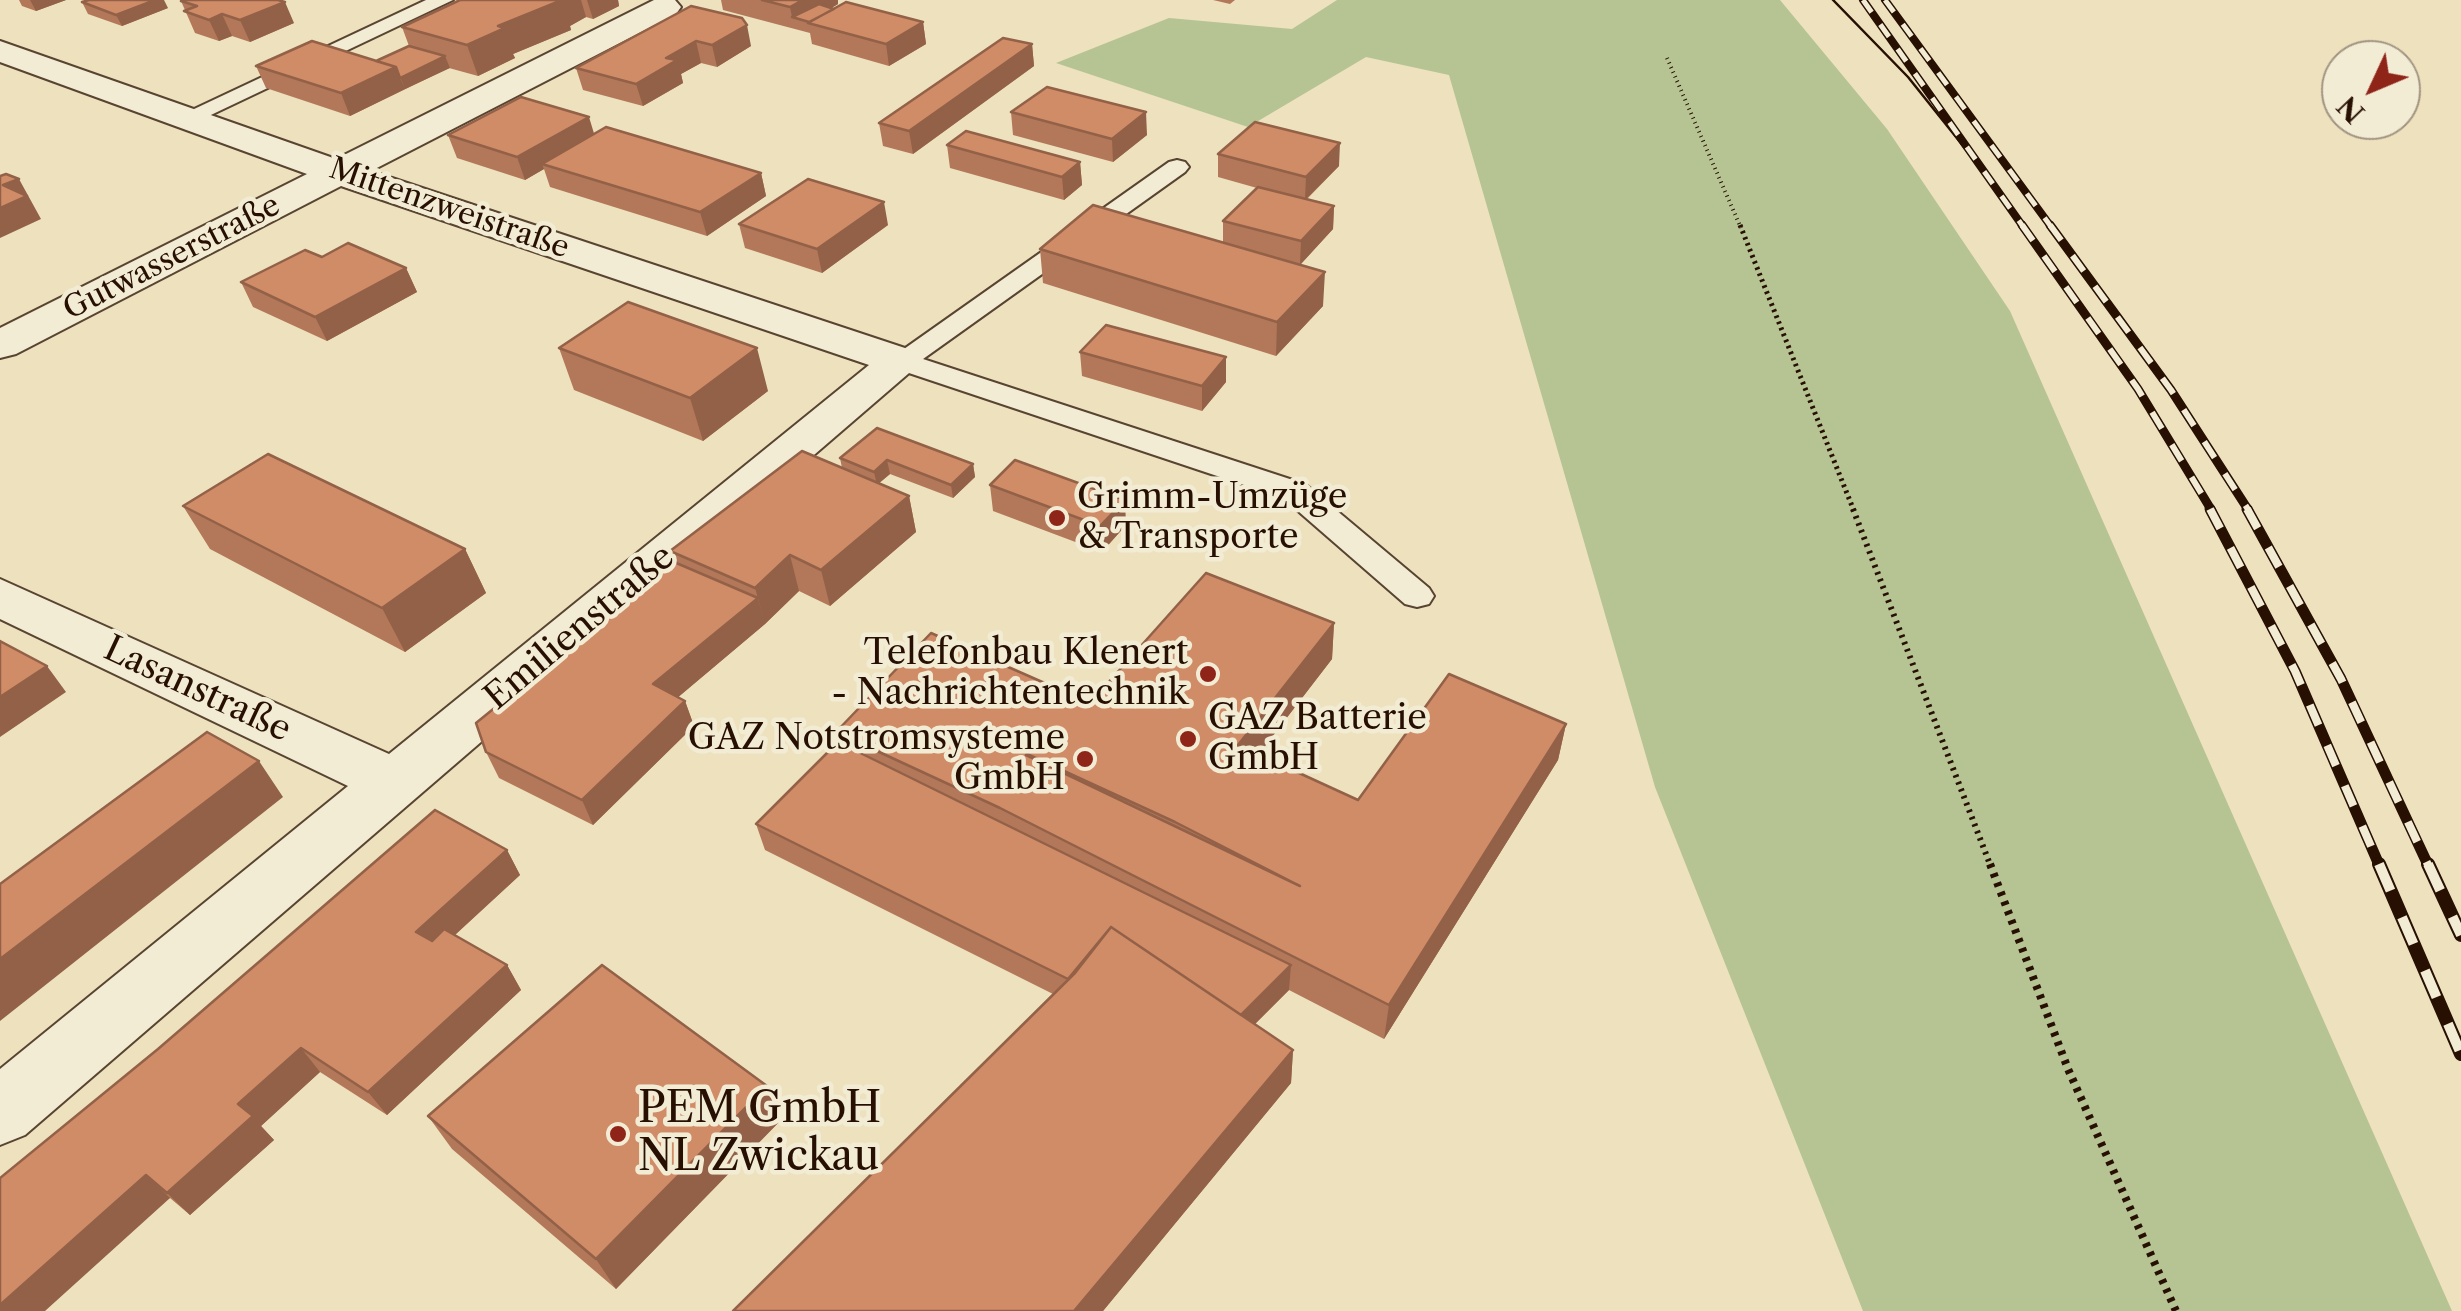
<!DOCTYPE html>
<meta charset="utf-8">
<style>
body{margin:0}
#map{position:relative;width:2461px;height:1311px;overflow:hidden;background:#ede1be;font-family:"Libre Caslon Text",serif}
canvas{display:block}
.north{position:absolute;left:2321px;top:40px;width:100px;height:100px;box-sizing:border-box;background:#f3ecd5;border:2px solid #a19481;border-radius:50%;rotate:226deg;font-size:28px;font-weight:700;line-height:40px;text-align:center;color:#271002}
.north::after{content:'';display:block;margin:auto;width:35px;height:45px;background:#8f2418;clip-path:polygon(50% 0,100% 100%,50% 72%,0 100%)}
</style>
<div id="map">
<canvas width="2461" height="1311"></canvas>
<div class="north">N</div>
</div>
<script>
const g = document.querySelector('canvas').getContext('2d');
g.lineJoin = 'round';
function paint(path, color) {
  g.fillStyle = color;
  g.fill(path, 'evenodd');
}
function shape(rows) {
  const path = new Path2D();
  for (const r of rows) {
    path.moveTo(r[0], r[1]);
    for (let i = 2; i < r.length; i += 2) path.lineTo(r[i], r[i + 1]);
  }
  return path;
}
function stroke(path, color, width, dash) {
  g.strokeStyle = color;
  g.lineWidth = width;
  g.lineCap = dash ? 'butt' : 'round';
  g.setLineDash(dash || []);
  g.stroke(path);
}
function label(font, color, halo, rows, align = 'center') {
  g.font = font + ' "Libre Caslon Text",serif';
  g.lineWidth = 9;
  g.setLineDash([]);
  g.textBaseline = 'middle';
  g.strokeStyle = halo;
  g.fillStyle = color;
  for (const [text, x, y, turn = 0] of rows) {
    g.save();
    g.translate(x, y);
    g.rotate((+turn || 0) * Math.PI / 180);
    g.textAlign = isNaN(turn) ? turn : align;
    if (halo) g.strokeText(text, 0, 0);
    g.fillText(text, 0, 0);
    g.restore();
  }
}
paint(shape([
 [1337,0,1780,0,1887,129,2010,311,2452,1311,1863,1311,1655,787,1449,75,1366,57,1248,127,1056,63,1169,18,1292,29]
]), '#b6c393');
const lane = shape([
 [426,0,453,0,194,123,186,125,175,118,426,0],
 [1177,160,1185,162,1189,167,1185,172,923,359,1305,484,1429,588,1434,596,1429,604,1417,607,1405,604,1283,498,891,367,887,361,1169,162,1177,160]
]);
const street = shape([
 [654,0,675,0,681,7,676,14,371,171,917,352,923,361,25,1135,0,1145,0,1069,348,786,0,619,0,579,389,754,869,365,341,186,16,354,0,358,0,328,307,174,0,62,0,41,336,159,654,0]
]);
stroke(lane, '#584431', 4);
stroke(street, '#584431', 4);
stroke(shape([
 [1667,58,1741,228]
]), '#271002', 4, [1, 4]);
stroke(shape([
 [1740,225,1854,511]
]), '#271002', 5, [2.5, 4]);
stroke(shape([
 [1853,509,1991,867]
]), '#271002', 6, [2.5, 5]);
stroke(shape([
 [1990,864,2068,1069,2176,1311]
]), '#271002', 8, [4, 6]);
paint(lane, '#f3ecd5');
paint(street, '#f3ecd5');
stroke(shape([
 [1833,0,1908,77,2004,197]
]), '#271002', 2.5);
const railFar3 = shape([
 [1863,0,2024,228],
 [1885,0,2052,228]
]);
const railFar2 = shape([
 [2022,225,2138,389,2212,511],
 [2050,225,2171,390,2249,511]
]);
const railFar1 = shape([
 [2210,509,2295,671,2380,867],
 [2247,509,2341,679,2429,867]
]);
const rail = shape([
 [2379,864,2461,1054],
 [2428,864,2461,935]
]);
stroke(railFar3, '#271002', 8);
stroke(railFar2, '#271002', 9);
stroke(railFar1, '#271002', 11);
stroke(rail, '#271002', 14);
stroke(railFar3, '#f3ecd5', 5, [15]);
stroke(railFar2, '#f3ecd5', 6, [19]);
stroke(railFar1, '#f3ecd5', 8, [22]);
stroke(rail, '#f3ecd5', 10, [29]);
paint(shape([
 [19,0,66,0,36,11,22,6],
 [460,0,618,0,619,6,593,19,586,17,570,26,571,30,513,54,515,58,478,76,449,68,350,116,266,88,256,66,376,61,409,46,402,27],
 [721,0,838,0,838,4,832,8,923,22,926,44,889,66,812,44,810,33,723,10],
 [1213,0,1235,0,1230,4],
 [181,1,294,23,250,42,232,36,219,41,195,33],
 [82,2,168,8,122,26,88,14],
 [691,6,751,46,717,67,701,63,681,74,683,83,643,106,583,90,576,68],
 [1032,44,1034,66,913,154,883,146,879,123],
 [1011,112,1147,135,1113,162,1013,135],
 [594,134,761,173,766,196,707,236,550,187,544,169,525,180,457,158,448,135],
 [947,145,1080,162,1082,185,1064,200,950,168],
 [1218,154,1339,166,1307,199,1334,206,1333,229,1300,265,1323,306,1276,356,1043,283,1040,249,1223,243,1223,221,1257,188,1218,177],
 [739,224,888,225,822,273,745,248],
 [322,257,406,268,417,292,327,341,253,307,241,282],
 [559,348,768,391,703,441,574,390],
 [1080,352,1226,357,1226,382,1202,411,1082,376],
 [840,458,973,464,975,477,953,498,890,474,879,483,909,496,916,532,830,606,799,591,765,624,678,697,685,701,694,726,593,825,499,778,486,752,674,562,670,551,842,468],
 [990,485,1126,525,1102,552,993,511],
 [183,506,465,549,486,593,405,652,210,549],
 [1334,623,1332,659,1259,754,1358,800,1566,724,1558,760,1384,1039,1289,990,1255,1024,1293,1050,1291,1083,1103,1311,733,1311,1053,994,765,850,756,824,838,742,836,732,1090,703],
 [507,850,520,875,455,935,507,965,521,990,387,1115,320,1072,261,1126,274,1140,190,1215,170,1198,0,1311],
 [428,1116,781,1120,616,1289,452,1149]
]), '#b37859');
paint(shape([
 [30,0,66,0,36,11],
 [155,0,164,0,168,8,122,26,116,15],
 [556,0,581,0,586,17,570,26,571,30,513,54,515,58,478,76,467,45,498,26],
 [587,0,618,0,619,6,593,19],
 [803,0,838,0,838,4,806,22,792,17,790,7],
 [285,2,294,23,250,42,240,20],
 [222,14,232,36,219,41,209,20],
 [923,22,926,44,889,66,886,44],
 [747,25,751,46,717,67,712,45],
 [696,41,701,63,681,74,683,83,643,106,636,84,666,58],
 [1032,44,1034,66,913,154,909,131],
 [445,56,450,68,405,89,400,78],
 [396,67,405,89,350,116,341,93],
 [1146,112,1147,135,1113,162,1112,139],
 [589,117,596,140,542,164,544,169,525,180,517,157],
 [1340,143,1339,166,1305,200,1306,177],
 [1080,162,1082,185,1064,200,1062,177],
 [761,173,766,196,707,236,700,212],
 [19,179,41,219,0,238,0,208,3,185],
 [884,202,888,225,822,273,817,249],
 [1334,206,1333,229,1300,265,1301,241],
 [406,268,417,292,327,341,315,317],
 [1325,272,1323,306,1276,356,1277,322],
 [757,348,768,391,703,441,690,398],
 [1226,357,1226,382,1202,411,1202,386],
 [887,460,890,474,877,485,874,472],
 [973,464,975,477,953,498,951,485],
 [909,496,916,532,830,606,821,570],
 [1125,500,1126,525,1102,552,1100,526],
 [465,549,486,593,405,652,382,608],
 [790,555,799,591,765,624,755,588],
 [758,598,765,624,663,710,653,684],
 [1334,623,1332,659,1238,781,1238,745],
 [47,666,66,692,0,737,0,697],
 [685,701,694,726,593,825,582,800],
 [1566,724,1558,760,1384,1039,1389,1005],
 [259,761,283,797,0,1021,0,959],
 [507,850,520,875,432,956,416,932],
 [507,965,521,990,387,1115,368,1092],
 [1291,965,1289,990,1235,1044,1236,1020],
 [301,1048,320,1072,261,1126,274,1140,190,1215,167,1193,238,1104],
 [1293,1050,1291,1083,1103,1311,1074,1311],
 [767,1086,781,1120,616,1289,596,1259],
 [146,1175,170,1198,45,1311,0,1311,0,1305]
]), '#926148');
const building = shape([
 [89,0,155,0,116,15,82,2,89,0],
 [183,0,278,0,285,2,240,20,222,14,209,20,184,11,197,6,181,1,183,0],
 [460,0,562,0,498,26,505,28,467,45,402,27,460,0],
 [762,0,803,0,790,7,762,0],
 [846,2,923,22,886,44,808,23,846,2],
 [819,4,834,9,809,22,792,17,819,4],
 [691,6,742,18,747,25,712,45,696,41,666,58,677,60,636,84,576,68,691,6],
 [1003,38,1032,44,909,131,879,123,1003,38],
 [312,41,396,67,341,93,256,66,312,41],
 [409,46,445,56,400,78,396,67,376,61,409,46],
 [1047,87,1146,112,1112,139,1011,112,1047,87],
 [521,97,589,117,517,157,448,135,521,97],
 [1255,122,1340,143,1306,177,1218,154,1255,122],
 [606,127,761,173,700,212,542,164,606,127],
 [966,131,1080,162,1062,177,947,145,966,131],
 [6,174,19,179,3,185,27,196,0,208,0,176,6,174],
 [808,179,884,202,817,249,739,224,808,179],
 [1258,187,1334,206,1301,241,1223,221,1258,187],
 [1093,205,1325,272,1277,322,1040,249,1093,205],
 [348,243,406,268,315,317,241,282,305,250,322,257,348,243],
 [628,302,757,348,690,398,559,348,628,302],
 [1106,325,1226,357,1202,386,1080,352,1106,325],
 [877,428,973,464,951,485,887,460,874,472,840,458,877,428],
 [802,451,909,496,821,570,790,555,755,588,670,551,802,451],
 [268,454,465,549,382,608,183,506,268,454],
 [1015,460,1125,500,1100,526,990,485,1015,460],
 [674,562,758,598,653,684,685,701,582,800,486,752,476,723,674,562],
 [1206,573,1334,623,1238,745,1358,800,1449,674,1566,724,1389,1005,1000,808,836,732,931,633,1090,703,1206,573],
 [1027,754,1175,822,1300,886,1026,755,1027,754],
 [0,641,47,666,0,697,0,641],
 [207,732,259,761,0,959,0,884,207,732],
 [838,742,1291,965,1241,1015,1111,927,1068,979,756,824,838,742],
 [435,810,507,850,416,932,432,941,444,929,507,965,368,1092,301,1048,238,1104,253,1116,167,1193,146,1175,0,1305,0,1178,158,1049,435,810],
 [1111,927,1293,1050,1074,1311,733,1311,1075,973,1111,927],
 [602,965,767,1086,596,1259,428,1116,602,965]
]);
paint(building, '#d08b67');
stroke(building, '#926148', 2.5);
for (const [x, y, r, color] of [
 [1057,518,10,"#8f2418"],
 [1208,674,10,"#8f2418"],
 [1188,739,10,"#8f2418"],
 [1085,759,10,"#8f2418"],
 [618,1134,10,"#8f2418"]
]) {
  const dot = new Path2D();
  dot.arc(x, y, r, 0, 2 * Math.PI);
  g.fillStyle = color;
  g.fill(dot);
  stroke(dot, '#f3ecd5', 4);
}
label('30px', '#271002', '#f3ecd5', [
 ["Mittenzweistraße",449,209,19],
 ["Gutwasserstraße",172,258,-27]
]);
label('35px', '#271002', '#f3ecd5', [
 ["Grimm-Umzüge",1077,498],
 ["& Transporte",1077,538],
 ["Telefonbau Klenert",1188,654,"right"],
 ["- Nachrichtentechnik",1188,694,"right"],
 ["GAZ Batterie",1208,719],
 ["GmbH",1208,759],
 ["GAZ Notstromsysteme",1065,739,"right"],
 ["GmbH",1065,779,"right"]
], 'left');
label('35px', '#271002', '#f3ecd5', [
 ["Emilienstraße",580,628,-40],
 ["Lasanstraße",197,690,25]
]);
label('42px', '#271002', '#f3ecd5', [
 ["PEM GmbH",638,1110],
 ["NL Zwickau",638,1158]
], 'left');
</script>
